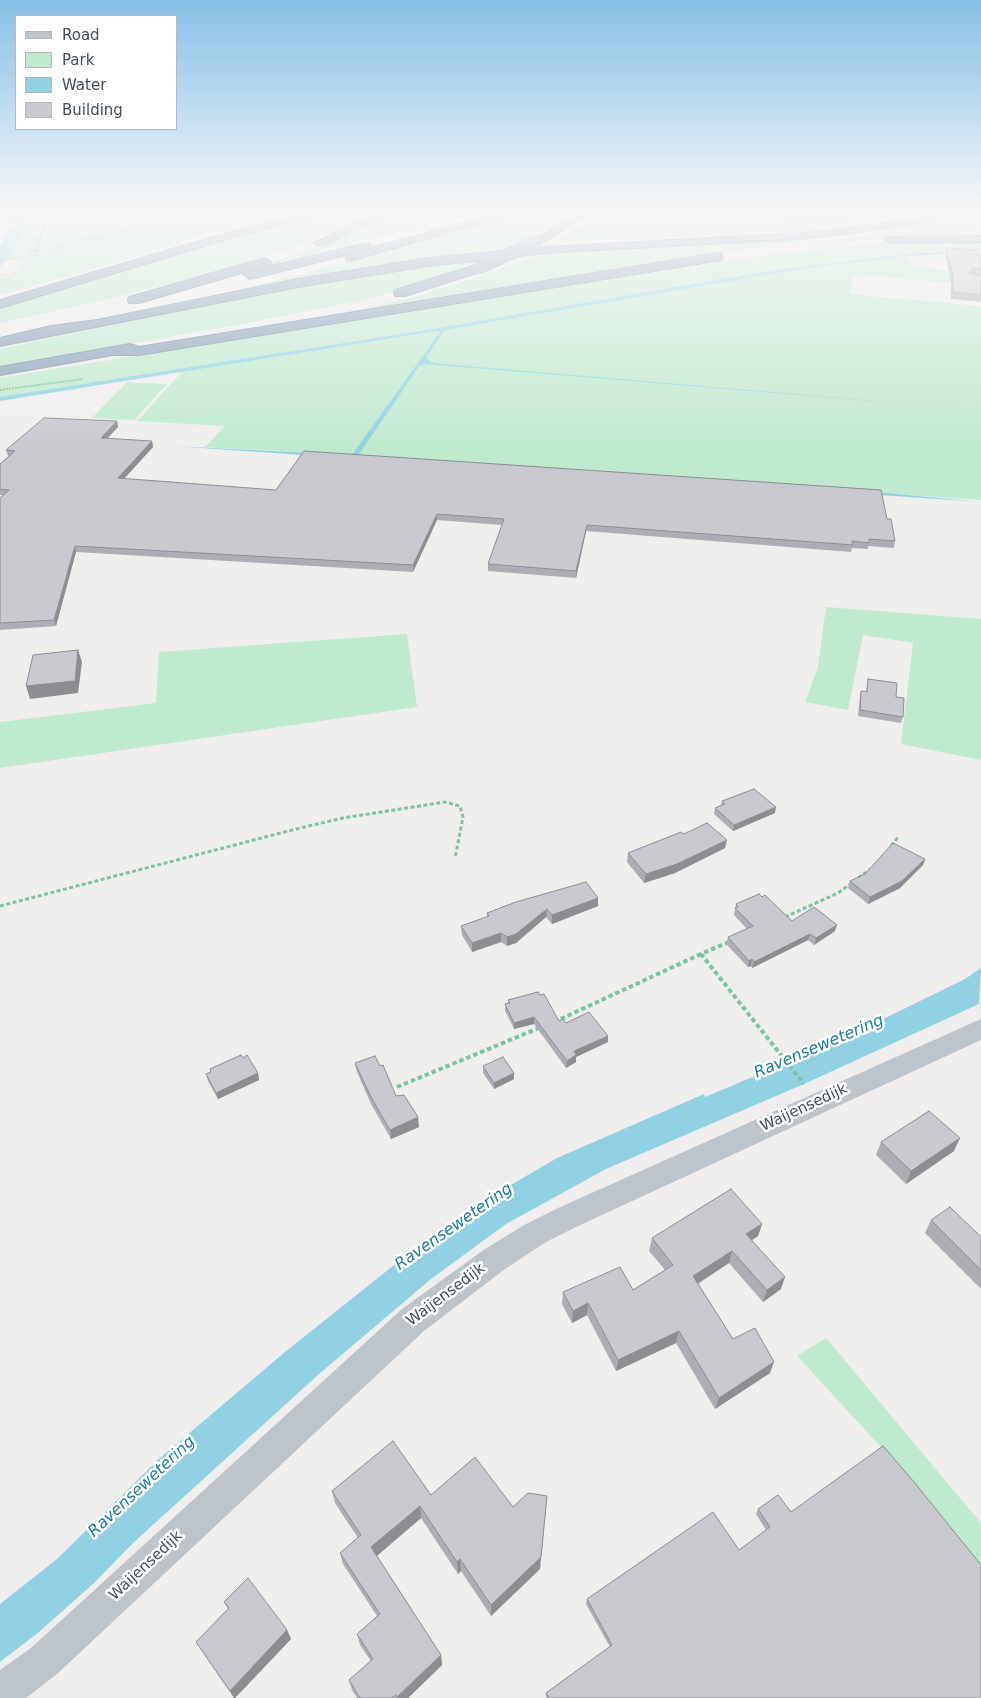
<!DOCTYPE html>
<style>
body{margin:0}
#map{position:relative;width:981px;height:1698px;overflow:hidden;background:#f0eded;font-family:"DejaVu Sans",sans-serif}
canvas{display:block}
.legend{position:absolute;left:15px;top:15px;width:162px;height:115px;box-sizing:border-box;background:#fff;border:1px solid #b6b9bd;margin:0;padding:6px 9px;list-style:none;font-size:15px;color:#485159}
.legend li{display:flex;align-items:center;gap:10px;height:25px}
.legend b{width:25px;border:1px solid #b6b9bd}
</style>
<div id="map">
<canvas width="981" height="1698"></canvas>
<ul class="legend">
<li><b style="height:6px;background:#bdc5cb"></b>Road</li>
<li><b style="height:14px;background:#c0e9cf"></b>Park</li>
<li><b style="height:14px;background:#91d2e2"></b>Water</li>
<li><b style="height:14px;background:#c9cad0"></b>Building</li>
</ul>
</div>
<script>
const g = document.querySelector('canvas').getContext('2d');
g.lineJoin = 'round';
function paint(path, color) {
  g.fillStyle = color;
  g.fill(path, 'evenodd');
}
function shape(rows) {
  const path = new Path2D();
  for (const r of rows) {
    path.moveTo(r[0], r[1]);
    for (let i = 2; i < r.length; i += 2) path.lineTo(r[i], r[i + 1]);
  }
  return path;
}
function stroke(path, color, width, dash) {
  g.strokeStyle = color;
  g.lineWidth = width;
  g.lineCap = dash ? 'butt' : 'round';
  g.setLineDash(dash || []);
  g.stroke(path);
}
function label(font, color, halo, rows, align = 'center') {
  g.font = font + ' "DejaVu Sans",sans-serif';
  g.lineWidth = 5;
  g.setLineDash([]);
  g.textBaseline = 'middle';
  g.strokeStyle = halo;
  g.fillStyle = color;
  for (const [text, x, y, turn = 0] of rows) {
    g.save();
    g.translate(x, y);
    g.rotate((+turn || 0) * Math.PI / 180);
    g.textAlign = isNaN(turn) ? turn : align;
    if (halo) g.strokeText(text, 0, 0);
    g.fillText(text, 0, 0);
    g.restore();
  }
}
paint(shape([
 [30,212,37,212,19,259,6,260,14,250],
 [42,212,48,212,35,253,196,212,104,239,38,255,25,255],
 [52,212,116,212,98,217,131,221,133,219,111,217,121,212,186,212,101,236,41,250],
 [200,212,205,212,116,239,37,258,40,260,108,243,214,212,271,212,119,262,0,295,0,278,18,272,24,258,124,234],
 [329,212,376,212,307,242,230,268,100,301,0,323,0,306,208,243],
 [394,212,476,212,250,270,328,242],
 [531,212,578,212,506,250,371,266,206,298,377,255],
 [603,212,746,212,793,218,830,219,889,212,933,212,811,231,555,242],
 [973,212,981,212,979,234,981,237,906,238,808,244,895,230],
 [810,239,675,260,341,314,411,298,468,280,544,253],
 [981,241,981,252,901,255,911,260,912,263,910,264,911,265,956,272,981,286,853,274,850,294,981,306,981,500,353,457,423,363,444,327,0,398,0,378,339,322,761,256,889,242],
 [490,257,415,286,358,301,232,326,0,367,0,349,316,282],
 [436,331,440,332,355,453,351,455,205,447,225,426,137,421,183,371],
 [127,382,167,384,134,420,92,418],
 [826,607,981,619,981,760,901,744,913,643,863,635,848,710,805,702,818,667],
 [407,634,417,707,0,768,0,722,156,703,159,652],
 [826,1338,981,1523,981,1572,879,1445,797,1356]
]), '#c0e9cf');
paint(shape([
 [20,212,30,212,14,250,0,267,0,246,12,223,0,222,0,219,16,216],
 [48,212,52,212,39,249,41,250,191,212,119,233,34,253],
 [205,212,214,212,108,243,40,260,36,259,116,239],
 [981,252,911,256,808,268,450,329,444,331,426,358,431,362,444,364,981,410,425,364,419,367,359,454,361,456,854,490,981,502,173,446,352,455,440,332,437,331,0,401,0,397,445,327,774,270,918,253],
 [981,968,979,1004,804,1084,606,1169,506,1224,431,1279,319,1374,133,1543,94,1583,39,1632,0,1662,0,1604,57,1559,160,1458,285,1352,428,1238,487,1199,557,1158,704,1094,705,1097,786,1063,875,1023,965,979]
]), '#91d2e2');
const highway = shape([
 [308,212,327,212,234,237,0,308,0,300,226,233,308,212],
 [379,212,393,212,324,245,316,245,314,243,379,212],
 [504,212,522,212,350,261,346,260,346,255,250,279,244,275,246,272,366,243,370,244,370,248,504,212],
 [579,212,592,212,542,243,534,243,532,241,579,212],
 [756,212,860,212,861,214,856,217,800,219,761,215,756,212],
 [938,212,958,212,905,226,815,238,546,253,428,266,298,287,0,346,0,338,51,326,97,320,298,279,428,258,546,247,815,232,905,220,938,212],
 [981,236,981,242,891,243,885,240,891,237,981,236],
 [718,253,722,254,722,260,139,355,113,355,0,375,0,367,130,344,139,347,718,253],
 [265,258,271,262,269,265,139,303,129,303,128,300,129,297,265,258],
 [479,264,485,268,483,271,405,296,395,296,394,293,395,290,479,264]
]);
stroke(highway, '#758ca3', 2);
stroke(shape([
 [0,213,10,212],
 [0,226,4,226,0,231],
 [4,226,12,212],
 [0,261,39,255,198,212],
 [0,276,14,273],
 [7,280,15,272,39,212]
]), '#7bc49f', 1, [2, 1]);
stroke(shape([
 [0,390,83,379]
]), '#7bc49f', 2, [2, 1]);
stroke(shape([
 [891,846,899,836],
 [858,878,871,869],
 [0,906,300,828,343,818,445,802,460,806,463,817,455,858],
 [785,917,838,893,853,882]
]), '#7bc49f', 3, [4, 2.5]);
stroke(shape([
 [729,942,701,954,804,1084],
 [554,1022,701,954],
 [397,1087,539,1028]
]), '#7bc49f', 4, [4.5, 3]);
paint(shape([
 [115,212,121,212,113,217,122,218,122,220,106,218,115,212]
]), '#bdc5cb');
paint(shape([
 [981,1019,981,1040,578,1226,546,1242,505,1269,424,1331,57,1674,26,1698,0,1698,0,1670,31,1648,402,1309,485,1249,526,1224,558,1208,981,1019]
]), '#bdc5cb');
paint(highway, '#8aa1b7');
const highwayBridge = shape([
 [479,268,538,241]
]);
stroke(highwayBridge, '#758ca3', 13, []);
stroke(highwayBridge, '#8aa1b7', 12);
paint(shape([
 [96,212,111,212,104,218,97,217],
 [118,212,147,212,134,219,119,216],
 [946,248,981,256,981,302,951,299,951,282,945,255],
 [117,421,118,427,107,438,152,441,153,447,124,479,276,490,887,519,895,541,894,548,868,546,868,549,852,548,851,552,586,531,576,578,488,571,488,564,502,525,437,520,413,572,76,552,56,626,0,630,0,498,3,495,0,495,0,464,9,456,8,456,6,450],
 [868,679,896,697,903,717,901,723,858,716,860,697,861,691,866,692],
 [722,801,775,813,733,831,714,814,715,808,721,805],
 [684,834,725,848,675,873,644,883,627,862,628,853],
 [925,859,923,865,900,888,868,904,848,888,850,881],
 [516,902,598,906,552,924,546,917,516,943,507,946,501,942,472,952,462,935,461,926,487,917,487,913],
 [736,904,792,921,835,931,814,945,808,940,752,968,751,966,748,967,726,944,728,937,747,929,734,915],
 [508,1000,559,1021,566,1023,608,1042,576,1057,576,1062,566,1068,534,1024,514,1029,505,1011,505,1004,508,1003],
 [243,1058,258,1073,259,1080,218,1099,208,1081,206,1074,211,1072,210,1069],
 [355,1063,380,1066,396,1096,419,1127,391,1139,371,1104,357,1072],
 [483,1066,514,1079,494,1089,483,1073],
 [881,1142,954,1151,906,1184,876,1155],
 [931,1220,981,1237,981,1288,980,1288,925,1233],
 [762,1224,758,1236,752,1240,781,1289,763,1302,729,1263,698,1284,733,1339,770,1373,715,1409,676,1343,616,1371,587,1315,572,1323,562,1304,563,1292,633,1290,665,1270,649,1251,652,1238],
 [332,1491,431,1495,540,1569,491,1616,461,1571,458,1574,421,1518,377,1556,441,1655,442,1665,408,1698,357,1698,352,1690,349,1680,371,1661,360,1645,357,1634,377,1616,343,1564,340,1553,358,1538,335,1503],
 [758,1509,791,1512,981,1698,547,1698,546,1697,546,1693,610,1647,586,1604,587,1599,739,1550,766,1530,756,1514],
 [224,1602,287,1630,291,1639,235,1698,234,1698,196,1642,228,1609]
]), '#adaeb3');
paint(shape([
 [103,212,111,212,104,218],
 [134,212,147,212,134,219,133,213],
 [117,421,118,427,102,444,101,438],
 [152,441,153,447,119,484,118,478],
 [437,514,437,520,413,572,413,565],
 [587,525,586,531,576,578,576,571],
 [75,546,76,552,56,626,54,620],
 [78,650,82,662,78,693,30,699,26,686],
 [776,807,775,813,733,831,734,825],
 [727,840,725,848,675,873,644,883,646,874],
 [925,859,923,865,900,888,868,904,870,897],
 [598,898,598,906,552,924,552,915],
 [547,909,546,917,516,943,507,946,507,937],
 [837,925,835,931,814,945,816,938],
 [501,933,501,942,472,952,472,943],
 [810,934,808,940,752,968,754,962],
 [752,959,751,966,748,967,749,961],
 [534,1017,534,1024,514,1029,514,1023],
 [608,1036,608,1042,576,1057,576,1062,566,1068,567,1061,574,1051],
 [258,1073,259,1080,218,1099,216,1093],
 [514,1073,514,1079,494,1089,494,1083],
 [418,1117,419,1127,391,1139,390,1130],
 [960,1138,954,1151,906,1184,911,1171],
 [762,1224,758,1236,743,1246,746,1234],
 [732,1251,729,1263,690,1288,693,1276],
 [785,1277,781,1289,763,1302,767,1290],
 [588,1303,587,1315,572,1323,573,1311],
 [679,1331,676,1343,616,1371,618,1360],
 [774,1362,770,1373,715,1409,719,1398],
 [420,1506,421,1518,373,1559,371,1547],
 [546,1508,540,1569,491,1616,491,1605],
 [460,1559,461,1571,458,1574,457,1562],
 [287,1630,291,1639,235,1698,234,1698,230,1691],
 [441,1655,442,1665,408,1698,397,1698]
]), '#8d8d92');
const building = shape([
 [946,248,974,250,981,256,981,269,973,268,969,273,981,276,981,295,953,292,953,275,946,248],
 [44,418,117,421,101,438,152,441,118,478,276,490,304,451,881,490,887,519,891,519,895,541,869,539,869,543,852,541,853,545,587,525,576,571,488,564,504,519,437,514,413,565,75,546,54,620,0,623,0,498,9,490,0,489,0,464,15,451,6,450,44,418],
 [78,650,75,681,26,686,33,655,78,650],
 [868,679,897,683,896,697,904,698,903,717,860,710,861,691,867,692,868,679],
 [754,789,776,807,734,825,715,808,725,804,722,801,754,789],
 [707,823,727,840,677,864,646,874,628,853,681,832,684,834,707,823],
 [893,843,925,859,902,881,870,897,850,881,865,874,893,843],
 [586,882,598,898,552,915,547,909,516,934,507,937,501,933,472,943,461,926,489,916,487,913,516,902,586,882],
 [759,894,762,897,765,895,792,921,814,907,837,925,816,938,810,934,754,962,752,959,749,961,728,937,753,926,735,908,738,907,736,904,759,894],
 [538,992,540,995,544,994,559,1021,563,1019,566,1023,589,1012,608,1036,574,1051,576,1055,567,1061,534,1017,514,1023,505,1004,510,1003,508,1000,538,992],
 [241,1055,243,1058,247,1055,258,1073,216,1093,206,1074,211,1072,210,1069,241,1055],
 [375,1056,380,1066,383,1065,396,1096,404,1095,418,1117,390,1130,370,1095,355,1063,375,1056],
 [503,1057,514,1073,494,1083,483,1066,503,1057],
 [929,1111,960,1138,911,1171,881,1142,929,1111],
 [731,1189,762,1224,746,1234,785,1277,767,1290,732,1251,693,1276,733,1339,755,1328,774,1362,719,1398,679,1331,618,1360,588,1303,573,1311,563,1292,620,1267,633,1290,673,1265,652,1238,731,1189],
 [950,1207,981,1237,981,1270,931,1220,950,1207],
 [393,1441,431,1495,475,1457,513,1507,528,1493,547,1496,541,1557,491,1605,460,1559,457,1562,420,1506,371,1547,441,1655,397,1697,396,1695,392,1698,360,1698,349,1680,373,1659,357,1634,380,1614,340,1553,361,1535,332,1491,393,1441],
 [883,1446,914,1482,981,1565,981,1698,549,1698,546,1693,612,1645,587,1599,713,1512,739,1550,770,1527,758,1509,778,1495,791,1512,883,1446],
 [248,1578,287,1630,230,1691,196,1642,229,1608,224,1602,248,1578]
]);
paint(building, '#c9cad0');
stroke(building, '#8d8d92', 1);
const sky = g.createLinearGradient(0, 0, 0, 450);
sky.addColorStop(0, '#85c0e6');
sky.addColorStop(0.47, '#f8f7f7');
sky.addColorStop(1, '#f8f7f700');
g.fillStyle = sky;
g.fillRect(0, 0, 981, 450);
label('15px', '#485159', '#fff', [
 ["Waijensedijk",804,1108,-25],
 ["Waijensedijk",446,1295,-37],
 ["Waijensedijk",146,1566,-43]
]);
label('italic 16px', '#1b8098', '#fff', [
 ["Ravensewetering",819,1047,-23],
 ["Ravensewetering",454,1227,-35],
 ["Ravensewetering",142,1487,-43]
]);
</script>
